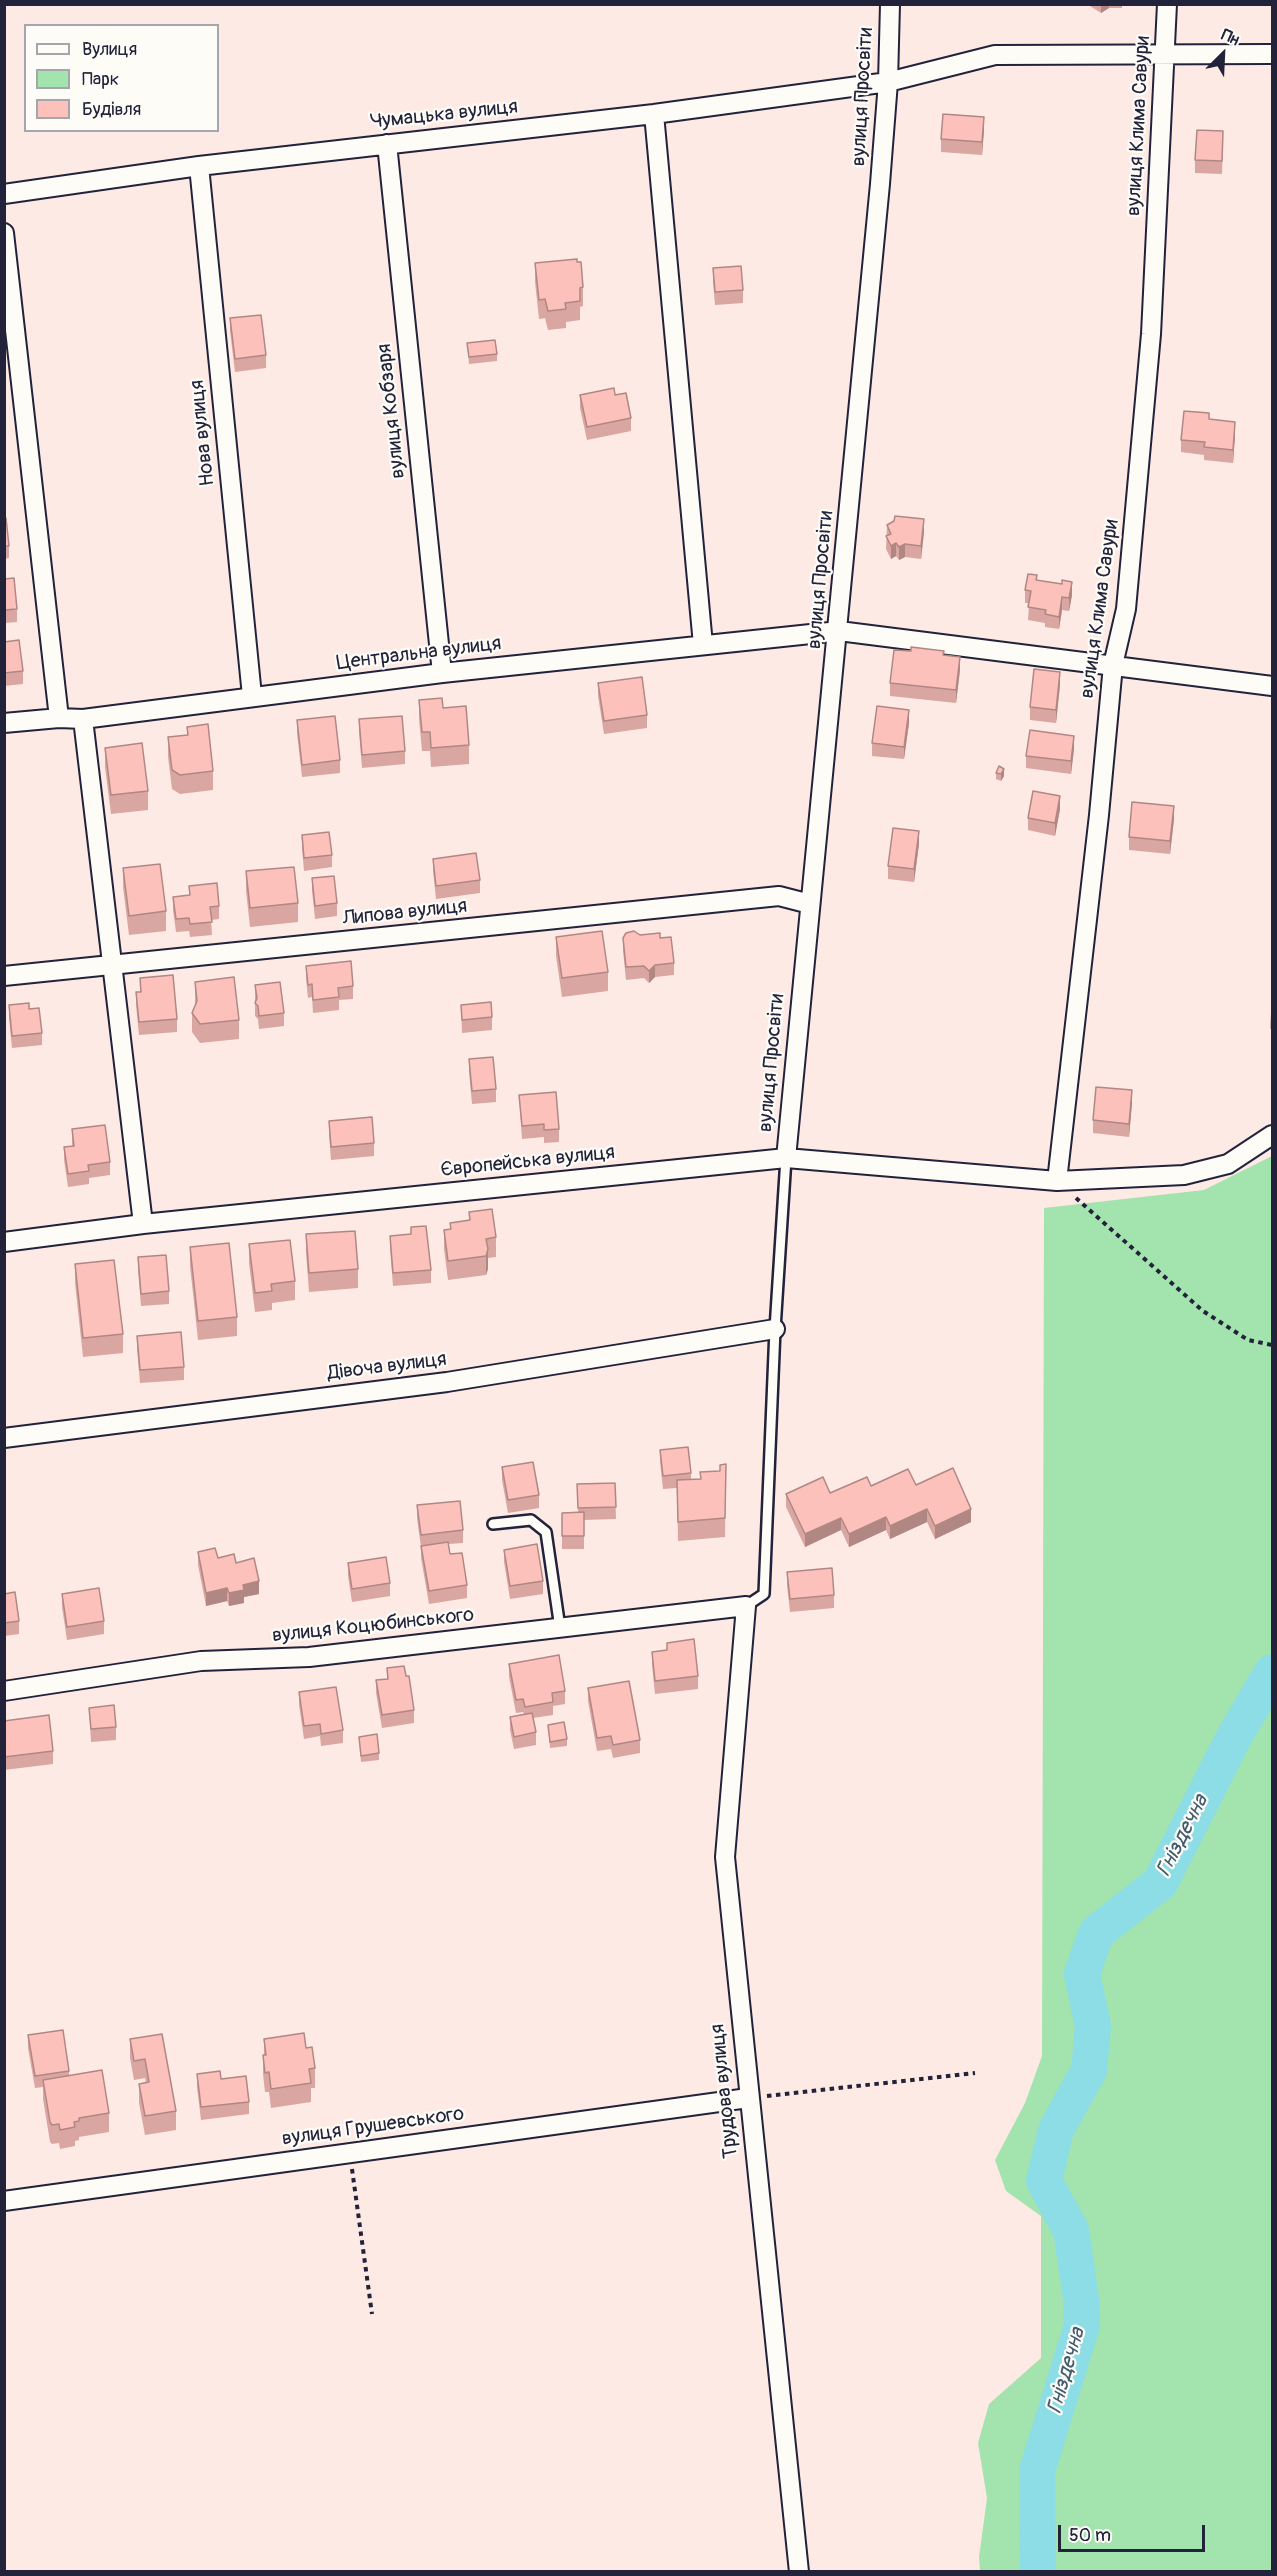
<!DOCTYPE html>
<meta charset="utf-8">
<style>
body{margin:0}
#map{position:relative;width:1277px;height:2576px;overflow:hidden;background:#fdeae5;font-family:Pangolin,sans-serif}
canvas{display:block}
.frame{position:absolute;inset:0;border:6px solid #22223b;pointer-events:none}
.legend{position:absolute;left:24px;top:24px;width:195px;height:108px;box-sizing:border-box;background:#fdfcf7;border:2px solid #a5a5ac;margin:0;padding:8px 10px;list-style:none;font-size:18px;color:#22223b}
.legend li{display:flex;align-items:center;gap:12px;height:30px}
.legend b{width:30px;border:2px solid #a5a5ac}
.north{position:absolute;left:1193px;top:24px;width:60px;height:60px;-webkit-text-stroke:4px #fdfcf7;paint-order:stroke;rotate:24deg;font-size:16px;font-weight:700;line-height:24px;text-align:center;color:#22223b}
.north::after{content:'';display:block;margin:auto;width:21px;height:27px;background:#22223b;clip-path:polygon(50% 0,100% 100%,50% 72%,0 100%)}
.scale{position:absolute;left:1058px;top:2525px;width:147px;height:27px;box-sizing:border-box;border:3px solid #22223b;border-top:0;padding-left:8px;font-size:18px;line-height:21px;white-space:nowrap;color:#22223b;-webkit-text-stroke:4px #fdfcf7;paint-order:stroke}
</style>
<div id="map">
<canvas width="1277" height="2576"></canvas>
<div class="frame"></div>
<ul class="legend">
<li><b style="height:8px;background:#fdfcf7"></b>Вулиця</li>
<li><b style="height:16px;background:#a3e3ad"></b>Парк</li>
<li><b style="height:16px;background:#fdc1bc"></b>Будівля</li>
</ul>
<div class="north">Пн</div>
<div class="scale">50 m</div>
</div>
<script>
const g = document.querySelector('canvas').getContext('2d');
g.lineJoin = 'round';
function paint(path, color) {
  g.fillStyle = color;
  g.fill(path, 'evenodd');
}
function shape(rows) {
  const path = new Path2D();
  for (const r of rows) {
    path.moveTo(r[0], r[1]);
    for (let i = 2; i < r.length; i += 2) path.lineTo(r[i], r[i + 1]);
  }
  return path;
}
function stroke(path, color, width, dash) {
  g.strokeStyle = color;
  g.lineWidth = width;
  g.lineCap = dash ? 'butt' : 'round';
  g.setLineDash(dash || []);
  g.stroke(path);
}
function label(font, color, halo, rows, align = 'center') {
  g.font = font + ' Pangolin,sans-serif';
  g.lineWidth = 4.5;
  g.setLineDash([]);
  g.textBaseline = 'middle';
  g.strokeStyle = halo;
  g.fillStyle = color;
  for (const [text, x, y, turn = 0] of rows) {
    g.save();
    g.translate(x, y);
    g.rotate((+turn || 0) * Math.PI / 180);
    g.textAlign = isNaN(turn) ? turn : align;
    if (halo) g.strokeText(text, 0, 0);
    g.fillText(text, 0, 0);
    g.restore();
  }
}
paint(shape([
 [1272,1156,1272,2571,980,2571,979,2557,987,2498,978,2443,989,2404,1041,2358,1041,2216,1006,2191,995,2160,1025,2103,1042,2056,1044,1208,1204,1190]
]), '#a3e3ad');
stroke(shape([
 [1038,2572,1037,2471,1082,2325,1081,2298,1071,2230,1044,2181,1056,2130,1089,2070,1093,2026,1082,1974,1096,1933,1160,1883,1234,1737,1272,1672]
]), '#8cdde6', 36);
const lane = shape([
 [493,1524,531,1520,546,1532,560,1628],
 [746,1606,764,1594,775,1329,786,1158]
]);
const street = shape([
 [654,114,703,645],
 [387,144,442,673],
 [199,166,252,696],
 [4,194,199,166,654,114,888,82,995,55,1272,54],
 [4,233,59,718],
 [83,719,143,1224],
 [4,723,59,718,83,719,442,673,839,631,1272,686],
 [4,976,779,896,810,904],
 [786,1158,880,184,888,82,890,4],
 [1057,1181,1099,815,1113,665,1126,609,1151,334,1167,4],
 [4,1242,143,1224,786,1158,1057,1181,1184,1175,1228,1164,1272,1135],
 [4,1438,447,1382,775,1329],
 [4,1691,201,1661,309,1657,746,1606,725,1857,799,2572],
 [4,2201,748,2098]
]);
stroke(lane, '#22223b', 14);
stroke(street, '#22223b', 22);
stroke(shape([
 [1076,1198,1203,1311,1248,1340,1272,1345],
 [767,2096,975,2073],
 [352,2169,372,2314]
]), '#22223b', 4, [4.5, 4.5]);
stroke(lane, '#fdfcf7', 9);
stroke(street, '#fdfcf7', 18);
paint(shape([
 [1078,4,1122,4,1122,8,1109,8,1101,13,1090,6,1078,6],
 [984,130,982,155,941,152,941,139],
 [1223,144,1222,174,1195,173,1195,160],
 [535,263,583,287,583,306,580,307,580,320,566,322,566,328,548,330,545,318,539,319,535,282],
 [713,268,743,290,743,303,715,305,713,281],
 [230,318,266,355,266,368,235,372,230,331],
 [467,343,497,354,497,361,469,364],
 [580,395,615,395,631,418,631,431,587,440,580,408],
 [1209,420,1235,435,1233,463,1204,460,1204,455,1181,452,1181,440],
 [4,518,9,546,9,558,4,559],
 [887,525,924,532,921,559,905,557,899,560,896,556,891,559,886,549],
 [4,579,17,609,17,622,4,623],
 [1037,580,1072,595,1069,611,1062,610,1059,629,1045,627,1045,623,1028,620,1029,603,1025,603,1025,590],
 [4,642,23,671,23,684,4,686],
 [944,655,960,670,956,703,890,696,890,683],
 [598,683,647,715,647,728,604,734,598,696],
 [1060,685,1056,723,1030,720,1030,707],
 [419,700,443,708,469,745,469,764,431,767,430,751,422,751,419,719],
 [359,719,405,751,405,764,362,768,359,732],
 [297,720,340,760,340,773,302,777,297,733],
 [909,723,904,759,872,756,872,743],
 [187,727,213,771,213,790,180,794,172,789,168,757,168,737,187,735],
 [105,748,148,791,148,810,111,814,105,767],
 [1074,749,1071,774,1026,768,1026,756],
 [996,773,1004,776,1001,781,996,779],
 [1060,809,1055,836,1028,830,1028,818],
 [1174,819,1170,854,1129,850,1129,837],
 [302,835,332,855,332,867,304,871,302,848],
 [919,844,914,882,888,879,888,866],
 [433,859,480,880,480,893,436,899,433,871],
 [123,868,166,911,166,931,129,935,123,887],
 [246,871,298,903,298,922,250,927,246,891],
 [312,878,337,903,337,916,315,919,312,891],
 [189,886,219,906,219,919,211,920,212,935,190,937,189,931,176,932,173,910,173,897,189,895],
 [556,937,608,972,608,991,562,997,556,956],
 [623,938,660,938,674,963,674,975,655,977,649,983,644,978,626,980,623,951],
 [306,966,353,986,353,999,339,1000,339,1010,313,1013,312,997,308,998,306,979],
 [140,978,177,1019,177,1032,139,1035,136,1005,136,992,140,992],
 [195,982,239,1020,239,1039,200,1043,192,1032,192,1013,195,1005],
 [255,985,284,1013,284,1026,259,1029,258,1019,255,1016],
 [9,1005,42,1033,42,1045,12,1048,9,1018],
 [461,1005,492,1017,492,1030,462,1033],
 [469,1059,496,1089,496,1102,472,1104,469,1072],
 [519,1095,559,1129,559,1142,544,1143,544,1137,522,1139],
 [1132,1103,1129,1137,1093,1133,1093,1120],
 [329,1121,374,1143,374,1156,331,1160,329,1134],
 [72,1129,110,1162,110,1175,89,1178,89,1184,68,1187,64,1160,64,1147,72,1146],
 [469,1212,496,1237,496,1257,488,1258,488,1269,486,1275,448,1280,444,1249,444,1230,450,1229,450,1223,469,1221],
 [411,1227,431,1270,431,1283,393,1286,390,1248,390,1236,411,1234],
 [306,1234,358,1269,358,1288,309,1292,306,1253],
 [249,1244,295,1281,295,1300,272,1303,272,1310,255,1312,249,1263],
 [190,1247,237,1317,237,1336,198,1340,190,1266],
 [138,1257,169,1291,169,1304,141,1306,138,1270],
 [75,1264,123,1334,123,1353,83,1357,75,1283],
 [137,1336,184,1367,184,1380,140,1383,137,1349],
 [660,1450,691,1473,691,1479,700,1479,720,1471,726,1464,725,1537,678,1541,677,1488,663,1489,660,1462],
 [502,1467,539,1495,539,1508,508,1513,502,1480],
 [615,1483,616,1519,584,1520,584,1549,562,1549,562,1513,578,1512,577,1484],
 [916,1485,971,1522,935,1539,927,1522,890,1539,886,1530,849,1547,841,1530,805,1547,786,1507,786,1494,830,1493,871,1486],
 [417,1505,463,1530,463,1543,448,1544,450,1554,467,1585,467,1598,429,1604,421,1558,421,1547,417,1518],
 [504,1550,543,1581,543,1594,510,1599,504,1562],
 [198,1552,236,1563,259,1594,244,1597,244,1603,229,1606,227,1601,206,1606,198,1565],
 [348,1563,390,1583,390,1596,352,1602,348,1576],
 [787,1572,834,1595,834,1608,790,1612,787,1585],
 [4,1594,19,1621,19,1634,4,1636],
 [62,1594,104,1621,104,1634,67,1640,62,1607],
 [667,1643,698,1676,698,1689,655,1694,652,1665,652,1652,667,1650],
 [509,1664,565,1691,565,1704,553,1706,553,1715,533,1718,536,1732,536,1745,514,1749,510,1730,510,1717,524,1714,523,1712,516,1713,509,1677],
 [387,1668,406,1676,414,1710,414,1723,382,1728,376,1693,376,1680,387,1679],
 [588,1688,640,1740,640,1753,613,1758,611,1749,597,1751,588,1701],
 [299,1692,343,1730,343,1743,321,1746,320,1736,304,1739,299,1705],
 [89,1708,116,1727,116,1740,91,1742],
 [4,1721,53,1751,53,1764,4,1770],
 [548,1725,567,1739,567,1746,550,1748],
 [359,1737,379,1753,379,1760,361,1762],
 [162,2034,176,2111,176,2130,145,2135,139,2103,139,2084,146,2083,145,2078,134,2080,130,2058,130,2039],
 [28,2035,69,2071,69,2076,109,2113,109,2132,79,2137,79,2140,75,2141,75,2146,60,2149,59,2143,52,2144,50,2142,43,2099,43,2087,35,2088,28,2048],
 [264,2039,306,2048,315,2068,315,2088,311,2088,311,2102,271,2108,269,2092,265,2092,263,2074,263,2055,264,2055],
 [197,2074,221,2079,249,2102,249,2114,201,2120,197,2087]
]), '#daa6a2');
paint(shape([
 [1101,4,1109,4,1109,8,1101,13],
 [984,117,984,130,982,155,982,142],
 [1235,422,1235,435,1233,463,1233,450],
 [924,519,924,532,921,559,921,546],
 [896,543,896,556,891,559,891,546],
 [905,544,905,557,899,560,899,547],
 [1072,582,1072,595,1069,611,1069,598],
 [1062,597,1062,610,1059,629,1059,617],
 [960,657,960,670,956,703,956,690],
 [1060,672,1060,685,1056,723,1056,710],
 [909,710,909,723,904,759,904,747],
 [1074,736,1074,749,1071,774,1071,761],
 [1004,769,1004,776,1001,781,1001,774],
 [1060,796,1060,809,1055,836,1055,823],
 [1174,806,1174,819,1170,854,1170,841],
 [919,831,919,844,914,882,914,869],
 [655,965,655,977,649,983,649,971],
 [1132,1090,1132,1103,1129,1137,1129,1124],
 [488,1249,488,1269,486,1275,486,1256],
 [927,1509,927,1522,890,1539,890,1526],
 [971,1509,971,1522,935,1539,935,1526],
 [886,1517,886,1530,849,1547,849,1534],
 [841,1518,841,1530,805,1547,805,1534],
 [259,1581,259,1594,244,1597,244,1603,229,1606,229,1593,243,1585],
 [227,1588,227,1601,206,1606,206,1593]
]), '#b18784');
const building = shape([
 [943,114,984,117,982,142,941,139,943,114],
 [1197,130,1223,131,1222,161,1195,160,1197,130],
 [577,259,577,262,581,262,583,287,580,288,580,301,565,303,566,309,548,311,545,299,539,300,535,263,577,259],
 [741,266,743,290,715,292,713,268,741,266],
 [261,315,266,355,235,359,230,318,261,315],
 [495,340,497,354,469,357,467,343,495,340],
 [614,388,615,395,626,393,631,418,587,427,580,395,614,388],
 [1184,411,1209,413,1209,419,1235,422,1233,450,1204,447,1205,442,1181,440,1184,411],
 [895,516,924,519,921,546,905,544,899,547,896,543,891,546,886,536,891,534,887,525,894,521,895,516],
 [4,518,6,518,9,546,4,546,4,518],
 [1028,574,1037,575,1036,580,1062,584,1062,580,1072,582,1069,598,1062,597,1059,617,1045,614,1046,610,1028,607,1031,591,1025,590,1028,574],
 [14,578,17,609,4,610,4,579,14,578],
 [19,640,23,671,4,673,4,642,19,640],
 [911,647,944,651,943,655,960,657,956,690,890,683,894,650,911,651,911,647],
 [1034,669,1060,672,1056,710,1030,707,1034,669],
 [642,677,647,715,604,721,598,683,642,677],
 [442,698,443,708,466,706,469,745,431,748,430,732,422,732,419,700,442,698],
 [877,706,909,710,904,747,872,743,877,706],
 [335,716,340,760,302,765,297,720,335,716],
 [402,716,405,751,362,755,359,719,402,716],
 [208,724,213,771,180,775,172,770,168,737,188,735,187,727,208,724],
 [1030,730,1074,736,1071,761,1026,756,1030,730],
 [142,743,148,791,111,795,105,748,142,743],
 [999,766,1004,769,1001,774,996,773,999,766],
 [1033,791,1060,796,1055,823,1028,818,1033,791],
 [1132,802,1174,806,1170,841,1129,837,1132,802],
 [893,828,919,831,914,869,888,866,893,828],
 [329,832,332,855,304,858,302,835,329,832],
 [476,853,480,880,436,886,433,859,476,853],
 [160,864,166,911,129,916,123,868,160,864],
 [294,867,298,903,250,908,246,871,294,867],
 [334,876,337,903,315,906,312,878,334,876],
 [217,883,219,906,210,907,212,922,190,924,189,918,176,919,173,897,190,895,189,886,217,883],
 [602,931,608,972,562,978,556,937,602,931],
 [634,931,640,935,660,933,660,938,671,937,674,963,655,965,649,971,644,966,626,967,623,938,626,933,634,931],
 [351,961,353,986,338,988,339,997,313,1000,312,984,308,985,306,966,351,961],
 [173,975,177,1019,139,1022,136,992,141,992,140,978,173,975],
 [234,977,239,1020,200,1024,192,1013,197,1001,195,982,234,977],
 [280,982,284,1013,259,1016,258,1006,255,1003,257,998,255,985,280,982],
 [491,1002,492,1017,462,1020,461,1005,491,1002],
 [29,1003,29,1009,39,1008,42,1033,12,1036,9,1005,29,1003],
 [1272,1007,1272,1028,1271,1028,1272,1007],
 [493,1057,496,1089,472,1091,469,1059,493,1057],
 [1096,1087,1132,1090,1129,1124,1093,1120,1096,1087],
 [556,1092,559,1129,544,1130,544,1124,522,1126,519,1095,556,1092],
 [372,1117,374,1143,331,1147,329,1121,372,1117],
 [105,1125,110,1162,88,1165,89,1171,68,1174,64,1147,74,1146,72,1129,105,1125],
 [492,1209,496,1237,486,1239,488,1249,486,1256,448,1261,444,1230,451,1229,450,1223,470,1220,469,1212,492,1209],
 [426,1226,431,1270,393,1273,390,1236,411,1234,411,1227,426,1226],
 [355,1231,358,1269,309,1273,306,1234,355,1231],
 [290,1240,295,1281,271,1284,272,1291,255,1293,249,1244,290,1240],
 [229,1243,237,1317,198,1321,190,1247,229,1243],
 [166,1255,169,1291,141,1294,138,1257,166,1255],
 [114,1260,123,1334,83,1338,75,1264,114,1260],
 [181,1332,184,1367,140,1370,137,1336,181,1332],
 [688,1447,691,1473,663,1476,660,1450,688,1447],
 [533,1462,539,1495,508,1500,502,1467,533,1462],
 [726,1464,725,1518,678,1522,677,1480,701,1479,700,1472,720,1471,720,1465,726,1464],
 [953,1468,971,1509,935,1526,927,1509,890,1526,886,1517,849,1534,841,1518,805,1534,786,1494,823,1477,830,1493,867,1477,871,1486,908,1469,916,1485,953,1468],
 [615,1483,616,1507,578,1508,577,1484,615,1483],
 [460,1501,463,1530,421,1535,417,1505,460,1501],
 [584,1512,584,1536,562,1536,562,1513,584,1512],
 [448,1542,450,1554,462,1553,467,1585,429,1591,421,1546,448,1542],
 [537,1544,543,1581,510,1586,504,1550,537,1544],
 [215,1548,218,1558,234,1554,236,1563,254,1558,259,1581,243,1585,244,1590,229,1593,227,1588,206,1593,198,1552,215,1548],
 [386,1557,390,1583,352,1589,348,1563,386,1557],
 [832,1568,834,1595,790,1599,787,1572,832,1568],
 [99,1588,104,1621,67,1627,62,1594,99,1588],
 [15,1592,19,1621,4,1623,4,1594,15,1592],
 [694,1639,698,1676,655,1681,652,1652,667,1650,667,1643,694,1639],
 [559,1655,565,1691,552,1693,553,1702,525,1707,523,1699,516,1700,509,1664,559,1655],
 [404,1666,406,1676,409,1676,414,1710,382,1715,376,1680,388,1679,387,1668,404,1666],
 [629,1681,640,1740,613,1745,611,1736,597,1738,588,1688,629,1681],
 [336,1687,343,1730,321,1734,320,1724,304,1726,299,1692,336,1687],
 [114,1705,116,1727,91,1729,89,1708,114,1705],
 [532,1713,536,1732,514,1737,510,1717,532,1713],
 [49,1715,53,1751,4,1757,4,1721,49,1715],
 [564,1722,567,1739,550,1742,548,1725,564,1722],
 [377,1734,379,1753,361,1756,359,1737,377,1734],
 [63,2030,69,2071,35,2076,28,2035,63,2030],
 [304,2033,306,2048,312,2047,315,2068,309,2069,311,2083,271,2089,269,2072,265,2073,263,2055,266,2055,264,2039,304,2033],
 [162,2034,176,2111,145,2116,139,2084,149,2082,145,2059,134,2061,130,2039,162,2034],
 [102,2070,109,2113,79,2118,79,2121,74,2122,75,2127,60,2130,59,2124,52,2125,50,2122,43,2080,102,2070],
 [220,2071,221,2079,246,2076,249,2102,201,2107,197,2074,220,2071]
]);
paint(building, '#fdc1bc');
stroke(building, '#b18784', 1.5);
label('20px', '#22223b', '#fdfcf7', [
 ["вулиця Просвіти",863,97,-87],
 ["Чумацька вулиця",444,115,-6],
 ["вулиця Клима Савури",1139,126,-87],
 ["вулиця Кобзаря",392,411,-96],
 ["Нова вулиця",203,433,-96],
 ["вулиця Просвіти",821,580,-85],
 ["вулиця Клима Савури",1100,609,-82],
 ["Центральна вулиця",419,654,-7],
 ["Липова вулиця",405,913,-6],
 ["вулиця Просвіти",772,1063,-85],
 ["Європейська вулиця",528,1162,-6],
 ["Дівоча вулиця",387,1367,-7],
 ["вулиця Коцюбинського",373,1626,-6],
 ["Трудова вулиця",725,2091,-96],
 ["вулиця Грушевського",373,2127,-8]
]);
label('italic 21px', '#425a6e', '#fdfcf7', [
 ["Гніздечна",1183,1836,-63],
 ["Гніздечна",1067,2371,-74]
]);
</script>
